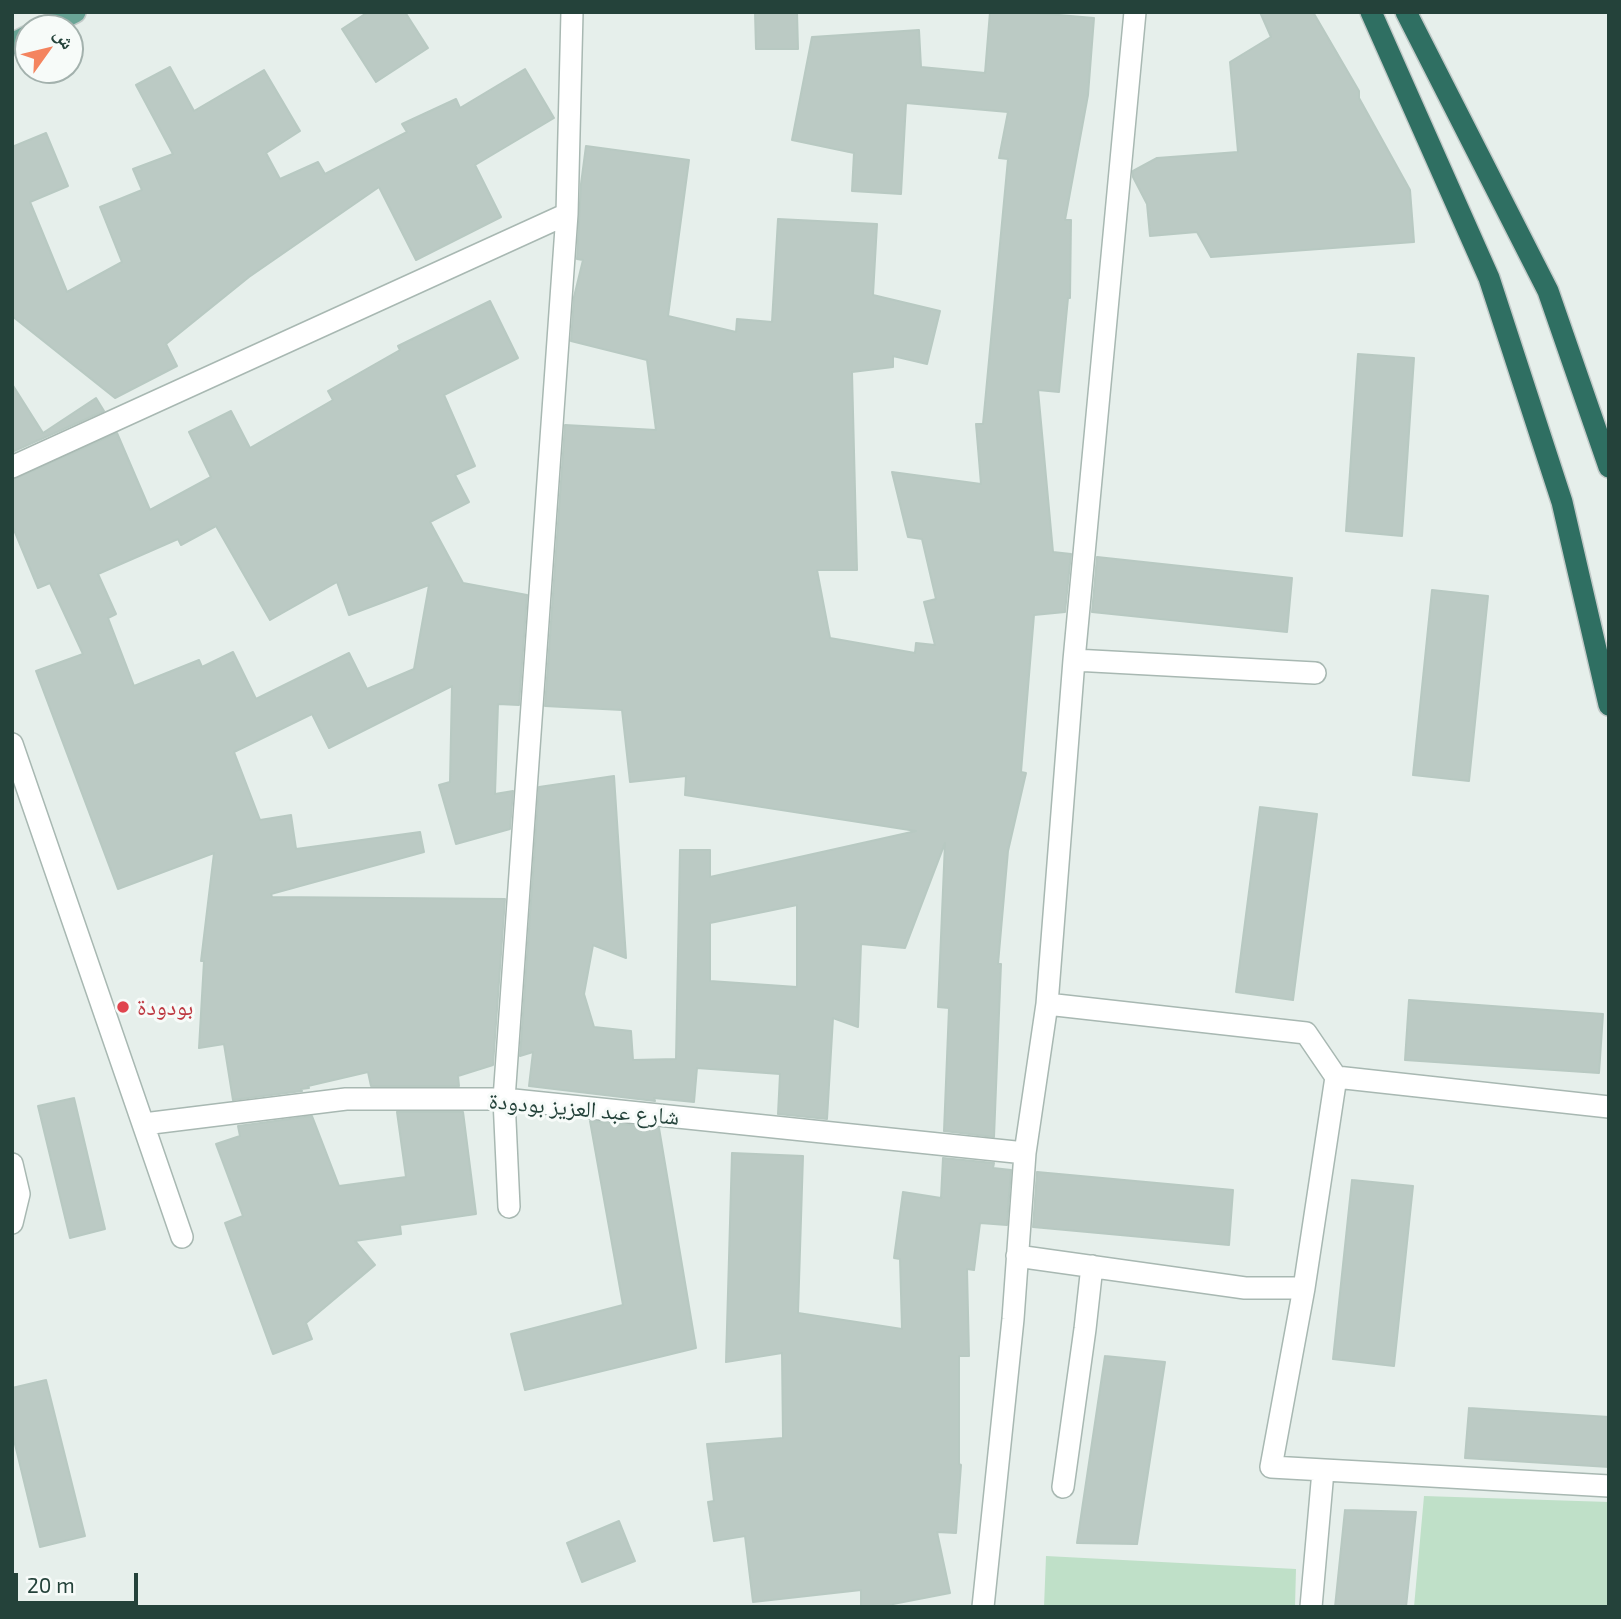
<!DOCTYPE html>
<meta charset="utf-8">
<style>
body{margin:0}
#map{position:relative;width:1621px;height:1619px;overflow:hidden;background:#e6efeb;font-family:"Exo 2","Noto Naskh Arabic",sans-serif}
canvas{display:block}
.frame{position:absolute;inset:0;border:14px solid #24423a;pointer-events:none}
.north{position:absolute;left:14px;top:14px;width:70px;height:70px;box-sizing:border-box;background:#f7fbf9;border:2px solid #a3b1ad;border-radius:50%;rotate:56deg;font-size:19px;font-weight:700;line-height:28px;text-align:center;color:#24423a}
.north::after{content:'';display:block;margin:auto;width:24px;height:32px;background:#f4845f;clip-path:polygon(50% 0,100% 100%,50% 72%,0 100%)}
.scale{position:absolute;left:14px;top:1573px;width:124px;height:32px;box-sizing:border-box;border:4px solid #24423a;border-top:0;padding-left:9px;font-size:21px;line-height:24px;white-space:nowrap;color:#24423a;-webkit-text-stroke:5px #f7fbf9;paint-order:stroke}
</style>
<div id="map">
<canvas width="1621" height="1619"></canvas>
<div class="frame"></div>
<div class="north">ش</div>
<div class="scale">20 m</div>
</div>
<script>
const g = document.querySelector('canvas').getContext('2d');
g.lineJoin = 'round';
function paint(path, color) {
  g.fillStyle = color;
  g.fill(path, 'evenodd');
}
function shape(rows) {
  const path = new Path2D();
  for (const r of rows) {
    path.moveTo(r[0], r[1]);
    for (let i = 2; i < r.length; i += 2) path.lineTo(r[i], r[i + 1]);
  }
  return path;
}
function stroke(path, color, width, dash) {
  g.strokeStyle = color;
  g.lineWidth = width;
  g.lineCap = dash ? 'butt' : 'round';
  g.setLineDash(dash || []);
  g.stroke(path);
}
function label(font, color, halo, rows, align = 'center') {
  g.font = font + ' "Exo 2","Noto Naskh Arabic",sans-serif';
  g.lineWidth = 6;
  g.setLineDash([]);
  g.textBaseline = 'middle';
  g.strokeStyle = halo;
  g.fillStyle = color;
  for (const [text, x, y, turn = 0] of rows) {
    g.save();
    g.translate(x, y);
    g.rotate((+turn || 0) * Math.PI / 180);
    g.textAlign = isNaN(turn) ? turn : align;
    if (halo) g.strokeText(text, 0, 0);
    g.fillText(text, 0, 0);
    g.restore();
  }
}
paint(shape([
 [1424,1496,1609,1502,1609,1607,1414,1607],
 [1046,1556,1296,1569,1295,1607,1044,1607]
]), '#bfe0c8');
const building = shape([
 [368,12,405,12,428,48,376,82,342,29,368,12],
 [755,12,797,12,798,49,756,49,755,12],
 [990,12,1024,12,1094,18,1088,95,1065,220,1071,220,1070,298,1068,298,1059,392,1038,390,1053,552,1071,554,1065,612,1034,615,1021,772,1026,773,1008,851,998,964,1001,964,994,1137,944,1131,949,1008,938,1007,945,843,905,948,861,944,858,1027,833,1018,827,1119,778,1114,780,1074,697,1068,694,1102,654,1098,655,1101,529,1086,533,1052,520,1056,539,787,614,776,626,958,593,945,584,994,594,1027,631,1031,633,1060,676,1059,680,850,710,850,710,877,916,831,685,795,686,776,630,782,622,710,545,706,565,425,656,430,647,360,571,341,574,297,583,260,577,259,581,184,586,146,689,160,668,316,736,332,737,319,772,322,778,219,877,224,873,295,940,311,927,364,893,356,893,367,852,372,857,570,817,570,830,638,915,653,916,643,935,645,924,602,936,599,922,539,908,537,892,472,981,484,976,424,983,424,1008,159,999,158,1008,112,906,103,901,194,852,191,854,153,792,140,812,37,919,30,921,67,985,73,990,12],
 [797,905,797,987,710,981,710,923,797,905],
 [1260,12,1313,12,1359,91,1359,98,1410,190,1414,242,1211,257,1197,232,1150,236,1147,204,1133,177,1133,171,1157,158,1238,152,1230,62,1271,37,1260,12],
 [170,67,194,111,264,70,300,131,266,153,280,179,318,162,325,174,407,132,402,124,456,99,460,108,525,69,554,118,475,165,501,217,416,260,379,187,249,277,166,344,177,366,115,398,12,316,12,147,46,133,68,186,30,202,67,292,122,262,100,207,142,190,133,169,173,154,136,85,170,67],
 [490,301,518,358,444,395,475,466,455,475,469,502,430,522,463,583,527,595,519,705,498,704,495,794,513,791,510,829,456,844,439,785,450,782,452,686,329,748,312,714,234,752,260,820,291,815,296,849,420,832,424,852,271,894,272,897,505,899,493,1065,458,1076,459,1086,371,1086,368,1072,308,1086,309,1088,301,1089,302,1091,233,1100,224,1044,199,1048,204,961,201,961,214,853,118,889,36,671,83,654,50,583,38,588,12,525,12,480,117,433,150,510,211,477,189,432,231,411,250,448,333,400,328,391,400,350,398,346,490,301],
 [216,526,270,620,337,582,349,615,429,585,414,669,367,689,349,653,256,699,233,652,202,667,199,660,134,686,108,618,116,614,98,574,178,539,181,545,216,526],
 [1358,354,1414,358,1402,536,1346,531,1358,354],
 [12,384,43,433,96,398,104,411,12,452,12,384],
 [1097,557,1292,578,1287,632,1092,612,1097,557],
 [1432,590,1488,596,1469,781,1413,775,1432,590],
 [1260,807,1317,814,1293,1000,1236,992,1260,807],
 [1409,1000,1603,1014,1599,1073,1405,1060,1409,1000],
 [74,1098,105,1229,70,1238,38,1106,74,1098],
 [397,1112,463,1112,476,1214,400,1225,401,1234,355,1241,375,1265,306,1323,312,1339,273,1354,225,1223,243,1216,216,1144,240,1136,238,1126,312,1116,339,1186,406,1177,397,1112],
 [590,1121,659,1128,696,1348,525,1390,511,1334,623,1305,590,1121],
 [732,1153,803,1156,798,1313,902,1329,900,1259,894,1258,903,1192,941,1198,943,1158,994,1163,993,1168,1011,1170,1007,1225,980,1223,974,1270,967,1269,969,1356,959,1356,959,1464,961,1465,956,1533,937,1532,950,1593,893,1604,893,1607,861,1607,861,1590,753,1602,745,1536,714,1541,708,1502,714,1501,707,1444,783,1438,782,1353,726,1362,732,1153],
 [1037,1172,1233,1190,1229,1245,1033,1227,1037,1172],
 [1352,1180,1413,1186,1394,1366,1333,1359,1352,1180],
 [1105,1356,1165,1362,1137,1544,1077,1543,1105,1356],
 [46,1380,85,1536,40,1547,12,1432,12,1388,46,1380],
 [1469,1408,1609,1417,1609,1467,1465,1458,1469,1408],
 [1345,1510,1416,1512,1406,1607,1335,1607,1345,1510],
 [619,1521,635,1561,582,1582,567,1543,619,1521]
]);
paint(building, '#bbcac4');
stroke(building, '#b8c9c2', 2);
const street = shape([
 [12,467,567,214],
 [1074,660,1315,673],
 [12,744,182,1237],
 [1047,1004,1306,1033,1336,1077,1304,1288,1271,1467,1609,1486],
 [1336,1077,1609,1107],
 [144,1124,346,1099,504,1099,1025,1153],
 [12,1164,19,1194,12,1223],
 [509,1207,504,1099,567,214,572,12],
 [1017,1256,1245,1288,1304,1288],
 [1063,1487,1085,1329,1092,1266],
 [983,1607,1013,1319,1025,1153,1047,1004,1074,660,1135,12],
 [1311,1607,1323,1471]
]);
const primary = shape([
 [44,28,75,12],
 [12,44,28,36]
]);
const highway = shape([
 [1371,12,1489,278,1562,502,1609,705],
 [1406,12,1548,291,1609,467]
]);
stroke(street, '#a8b8b2', 24);
stroke(primary, '#c2cac8', 24);
stroke(highway, '#c2cac8', 24);
stroke(street, '#fff', 21);
stroke(primary, '#6aa596', 21);
stroke(highway, '#2f6f62', 21);
for (const [x, y, r, color] of [
 [123,1007,7,"#e0444e"]
]) {
  const dot = new Path2D();
  dot.arc(x, y, r, 0, 2 * Math.PI);
  g.fillStyle = color;
  g.fill(dot);
  stroke(dot, '#f7fbf9', 2.5);
}
label('23px', '#be3a42', '#f7fbf9', [
 ["بودودة",137,1007]
], 'left');
label('23px', '#24423a', '#f7fbf9', [
 ["شارع عبد العزيز بودودة",584,1109,5]
]);
</script>
